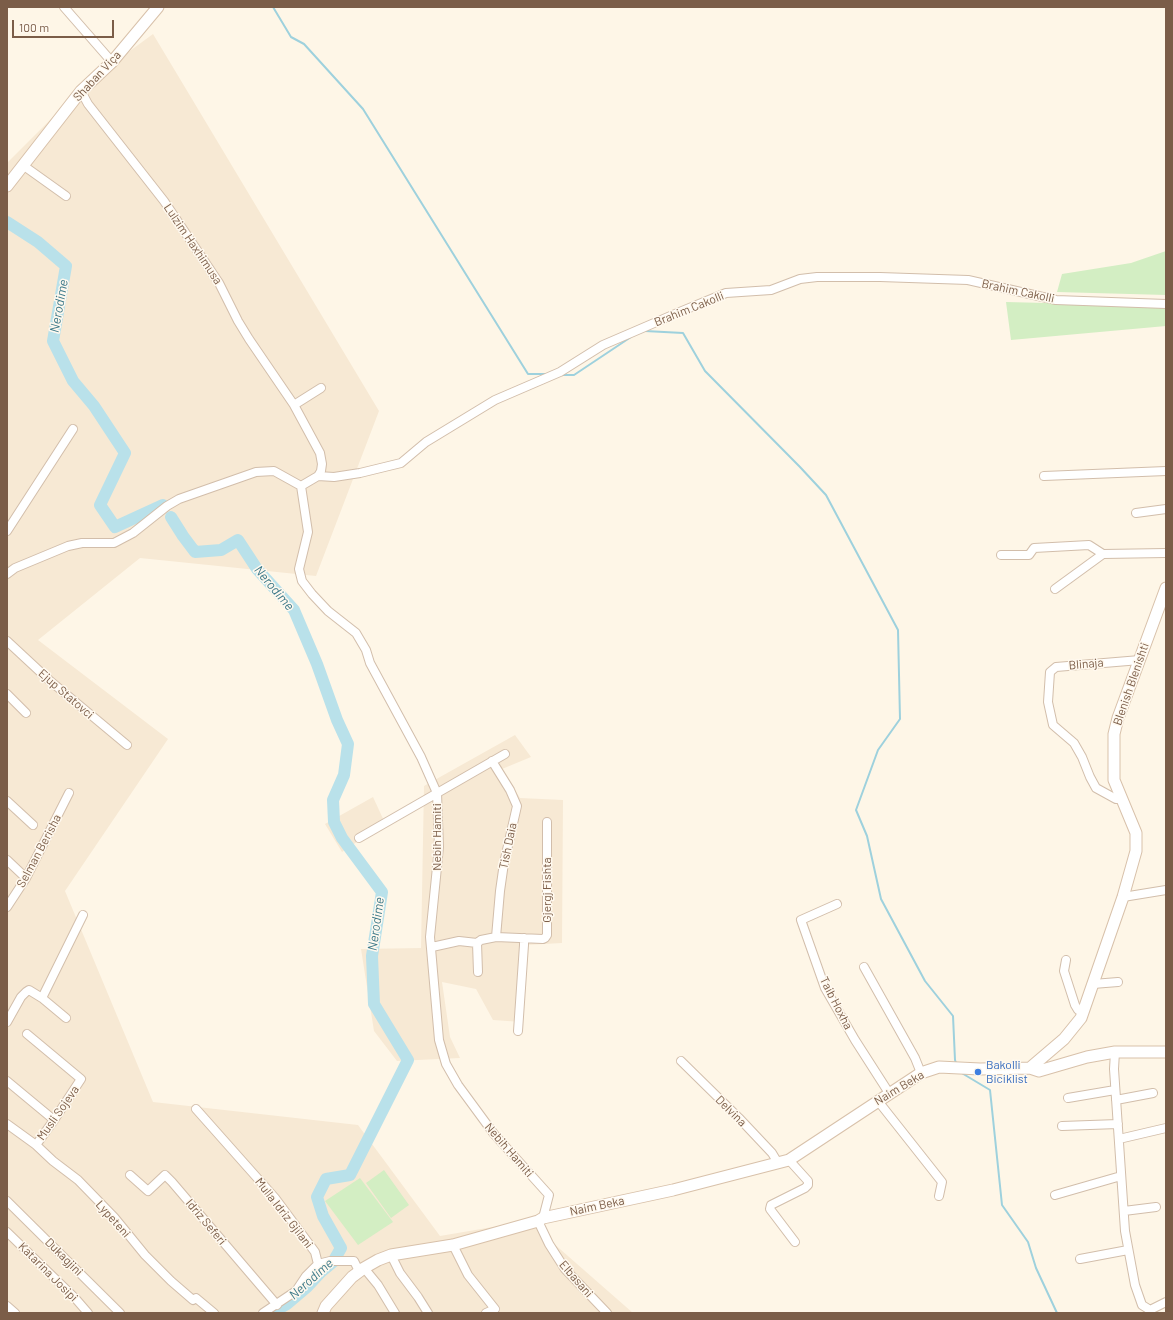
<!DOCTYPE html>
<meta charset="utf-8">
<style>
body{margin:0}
#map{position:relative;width:1173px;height:1320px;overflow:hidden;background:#fef6e7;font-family:Barlow,sans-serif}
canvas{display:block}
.frame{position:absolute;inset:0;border:8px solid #7b5d48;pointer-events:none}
.scale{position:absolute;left:12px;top:20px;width:102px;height:18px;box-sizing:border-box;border:2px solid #7b5d48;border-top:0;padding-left:5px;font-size:12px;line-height:14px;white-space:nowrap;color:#7b5d48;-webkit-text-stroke:3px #fff9ef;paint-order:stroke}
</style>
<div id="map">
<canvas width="1173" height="1320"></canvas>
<div class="frame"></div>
<div class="scale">100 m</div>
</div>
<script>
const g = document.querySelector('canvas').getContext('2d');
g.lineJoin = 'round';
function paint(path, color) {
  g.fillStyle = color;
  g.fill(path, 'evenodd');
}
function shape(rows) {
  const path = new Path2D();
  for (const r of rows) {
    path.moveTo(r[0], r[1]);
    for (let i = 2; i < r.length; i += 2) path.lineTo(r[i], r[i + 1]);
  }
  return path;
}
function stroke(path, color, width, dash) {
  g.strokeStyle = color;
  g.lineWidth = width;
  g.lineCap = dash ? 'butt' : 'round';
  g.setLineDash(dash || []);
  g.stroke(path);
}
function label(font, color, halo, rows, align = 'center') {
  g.font = font + ' Barlow,sans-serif';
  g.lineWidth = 3;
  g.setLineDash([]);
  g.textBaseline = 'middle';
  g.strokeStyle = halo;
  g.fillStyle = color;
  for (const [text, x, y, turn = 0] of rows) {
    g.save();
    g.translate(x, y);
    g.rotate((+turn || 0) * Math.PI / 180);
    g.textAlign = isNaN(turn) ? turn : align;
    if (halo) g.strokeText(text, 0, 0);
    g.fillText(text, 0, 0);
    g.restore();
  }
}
paint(shape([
 [153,34,379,411,316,576,140,558,38,640,168,739,65,891,153,1102,358,1125,440,1236,528,1221,633,1313,7,1313,7,163,89,81],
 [515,735,531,757,502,769,520,798,563,800,562,943,526,945,522,1022,493,1020,476,989,442,982,450,1037,460,1058,397,1061,374,1031,361,949,421,948,424,786],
 [373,797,385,823,342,852,325,824]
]), '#f7e9d4');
paint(shape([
 [1166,251,1166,295,1057,292,1062,274,1131,263],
 [1006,302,1166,306,1166,326,1011,340],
 [384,1170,409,1205,391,1218,366,1183],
 [360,1178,393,1222,358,1245,325,1201]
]), '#d3eec3');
stroke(shape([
 [273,7,291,37,304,44,363,109,528,374,546,374],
 [645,331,683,333,705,371,800,467,826,495,898,630,900,719,878,750,856,810,867,836,881,899,925,981,953,1016,955,1060,956,1063],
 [560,375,574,375,631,337],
 [960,1072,990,1090,1002,1205,1028,1242,1036,1268,1057,1313]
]), '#9ed1dd', 2);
stroke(shape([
 [7,222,38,242,66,266,53,341,73,381,94,406,125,453,100,505,115,527,163,505],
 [171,517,183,536,195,552,221,550,238,540,257,569,294,610,317,664,337,720,348,744,344,775,333,800,334,822,342,838,382,892,372,956,374,1004,408,1060,350,1175,326,1179,317,1197,323,1216,341,1248,333,1262,321,1272,307,1287,287,1304,271,1313]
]), '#b9e1ea', 12);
const street = shape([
 [64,7,112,62],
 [24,166,66,196],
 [294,405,321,388],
 [318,476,334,477,360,473,401,463,426,442,495,400,560,372,603,345,682,311,726,293,771,290,800,279,817,277,880,277,968,280,1056,300,1166,304],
 [1044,476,1166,471],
 [301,486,308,532,299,569,302,581,312,594,328,611,356,633,366,650,370,663,421,757,437,793,439,847,430,937,439,1040,446,1064,458,1085,494,1134,549,1195,543,1218],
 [1136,513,1166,509],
 [7,531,73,429],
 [1001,555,1029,555,1034,548,1089,545,1103,554,1166,553],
 [7,574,15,568,68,546,82,543,114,543,133,533,167,506,179,499,256,472,274,471,301,486,318,476,321,471,322,464,320,453,294,405,249,339,238,321,219,283,164,201,88,104,81,91],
 [1055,589,1103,554],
 [7,641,49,680,127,745],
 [7,694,26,713],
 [492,761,510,790,517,806,504,863,500,891,496,937],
 [1121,799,1116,799,1096,788,1090,777,1082,757,1074,743,1053,725,1048,702,1050,672,1056,667,1140,660],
 [7,801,33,825],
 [359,838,505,754],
 [7,860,26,878],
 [1123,897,1166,890],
 [837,904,801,920,825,988,855,1040,889,1093],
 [7,907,26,878,69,793],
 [477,943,478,972],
 [432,947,459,941,477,943,481,940,496,937,543,939,545,938,547,935,547,822],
 [1066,960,1064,971,1075,1005,1078,1010,1084,1011],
 [864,967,915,1058,921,1073],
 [1093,984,1118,982],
 [42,998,66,1018],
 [7,1022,21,997,26,992,29,990,42,998,83,915],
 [518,1031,524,945,524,938],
 [27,1034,81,1079,54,1120,36,1145],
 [1115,1052,1114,1069,1125,1231,1135,1285,1142,1305,1150,1310,1166,1302],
 [681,1061,739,1118,772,1153,778,1163],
 [7,1081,54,1120],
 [1068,1098,1115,1090],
 [1116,1100,1153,1093],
 [878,1101,942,1182,939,1196],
 [196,1109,275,1198,315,1252,318,1264,306,1276,296,1291,263,1313],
 [7,1124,36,1145,53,1161,78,1180,114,1217,145,1255,171,1281,193,1300,196,1298,214,1313],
 [1062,1126,1118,1124],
 [1119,1139,1166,1128],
 [789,1160,808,1181,808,1185,805,1188,771,1205,770,1209,795,1242],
 [130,1175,148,1191,165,1175,172,1182,277,1305],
 [1055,1195,1121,1176],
 [7,1201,120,1313],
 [1124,1211,1156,1207],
 [538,1221,549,1244,565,1269,607,1313],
 [7,1232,75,1298,88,1313],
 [453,1245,468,1275,495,1309,486,1313],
 [391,1255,400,1273,418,1297,428,1313],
 [1080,1259,1128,1250],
 [318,1264,330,1261,354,1261,358,1269,364,1268,378,1285,395,1313],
 [7,1306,15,1313]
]);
const secondary = shape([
 [7,186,81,91,112,62,158,7],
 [1030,1068,1064,1039,1081,1018,1123,897,1136,851,1136,833,1114,780,1114,734,1118,718,1166,588],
 [323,1313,326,1306,352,1277,364,1268,378,1260,391,1255,453,1245,538,1221,543,1218,673,1190,789,1160,921,1073,939,1067,980,1069,1030,1068,1039,1071,1087,1057,1115,1052,1166,1052]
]);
stroke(street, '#d2beab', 10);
stroke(secondary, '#d8c1aa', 13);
stroke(street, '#fff', 8);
stroke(secondary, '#fff', 11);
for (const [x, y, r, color] of [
 [978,1072,4,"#3f7fe0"]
]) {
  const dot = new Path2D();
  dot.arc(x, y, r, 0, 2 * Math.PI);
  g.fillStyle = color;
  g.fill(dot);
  stroke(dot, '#fff9ef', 1.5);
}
label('12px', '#7b5d48', '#fff9ef', [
 ["Shaban Viça",97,76,-47],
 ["Lulzim Haxhimusa",193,244,56],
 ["Brahim Cakolli",1018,291,12],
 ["Brahim Cakolli",689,309,-22],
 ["Blinaja",1086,664,-5],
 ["Blenish Blenishti",1131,684,-71],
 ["Ejup Statovci",66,694,41],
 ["Nebih Hamiti",437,837,-90],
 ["Tish Daia",508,846,-78],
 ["Selman Berisha",39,851,-62],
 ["Gjergj Fishta",547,890,-90],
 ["Taib Hoxha",836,1003,63],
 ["Naim Beka",899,1088,-31],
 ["Delvina",731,1111,45],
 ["Musli Sojeva",58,1113,-55],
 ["Nebih Hamiti",509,1150,49],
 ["Naim Beka",597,1206,-12],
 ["Mulla Idriz Gjilani",284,1213,52],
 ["Lypeteni",113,1219,48],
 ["Idriz Seferi",206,1222,50],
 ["Dukagjini",64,1257,45],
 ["Katarina Josipi",48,1272,45],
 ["Elbasani",576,1279,49]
]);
label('12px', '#366cbe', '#fff9ef', [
 ["Bakolli",986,1065],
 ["Biciklist",986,1079]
], 'left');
label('italic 13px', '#3c7989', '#fff9ef', [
 ["Nerodime",59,306,-80],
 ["Nerodime",274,588,50],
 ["Nerodime",376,924,-82],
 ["Nerodime",311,1279,-42]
]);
</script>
